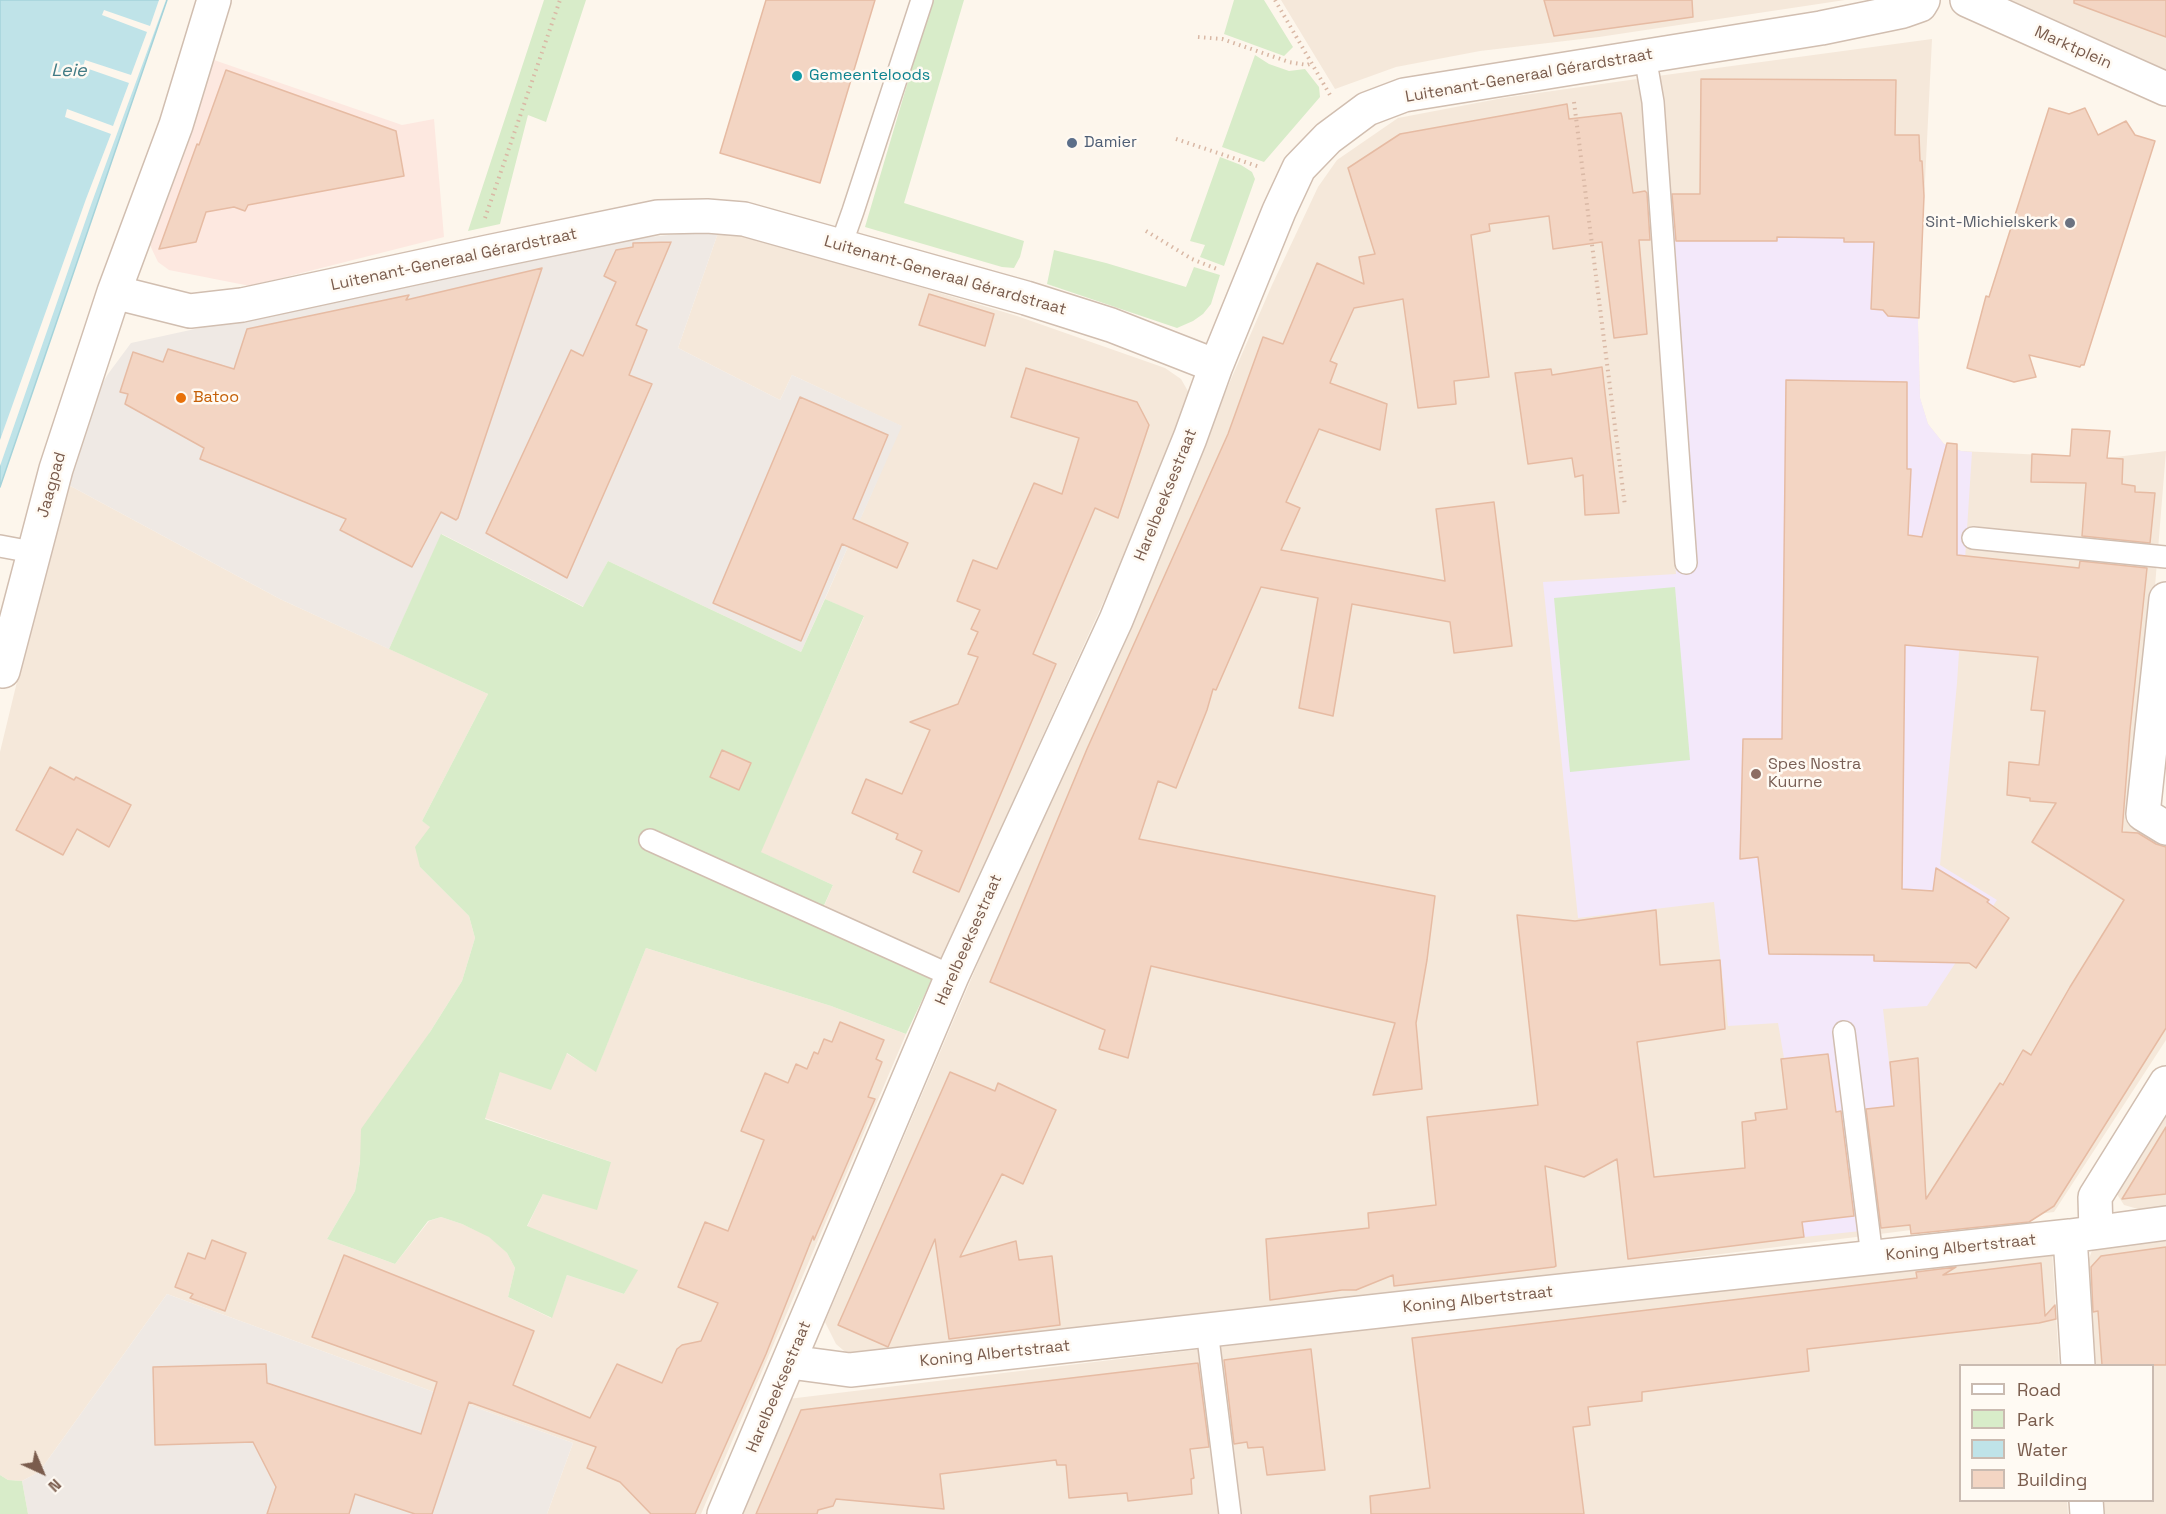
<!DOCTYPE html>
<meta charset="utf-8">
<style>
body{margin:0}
#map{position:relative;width:2166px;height:1514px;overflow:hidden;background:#fdf6ec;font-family:"Space Grotesk",sans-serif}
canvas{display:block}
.legend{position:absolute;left:1959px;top:1364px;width:195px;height:138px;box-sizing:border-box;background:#fffaf3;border:2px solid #cabbb1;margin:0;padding:8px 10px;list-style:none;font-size:18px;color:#7a5c4d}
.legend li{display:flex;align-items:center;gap:12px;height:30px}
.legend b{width:30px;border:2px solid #cabbb1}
.north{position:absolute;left:12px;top:1442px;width:60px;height:60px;-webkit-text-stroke:4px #fffaf3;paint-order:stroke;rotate:136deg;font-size:16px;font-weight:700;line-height:24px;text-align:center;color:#7a5c4d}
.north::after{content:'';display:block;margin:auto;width:21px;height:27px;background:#7a5c4d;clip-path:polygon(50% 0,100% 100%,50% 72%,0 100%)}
</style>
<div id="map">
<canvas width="2166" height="1514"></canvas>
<ul class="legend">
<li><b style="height:8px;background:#fff"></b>Road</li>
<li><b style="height:16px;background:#d8ecc9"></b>Park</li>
<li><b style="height:16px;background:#bfe3e8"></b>Water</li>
<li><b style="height:16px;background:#f3d5c3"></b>Building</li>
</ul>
<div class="north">N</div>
</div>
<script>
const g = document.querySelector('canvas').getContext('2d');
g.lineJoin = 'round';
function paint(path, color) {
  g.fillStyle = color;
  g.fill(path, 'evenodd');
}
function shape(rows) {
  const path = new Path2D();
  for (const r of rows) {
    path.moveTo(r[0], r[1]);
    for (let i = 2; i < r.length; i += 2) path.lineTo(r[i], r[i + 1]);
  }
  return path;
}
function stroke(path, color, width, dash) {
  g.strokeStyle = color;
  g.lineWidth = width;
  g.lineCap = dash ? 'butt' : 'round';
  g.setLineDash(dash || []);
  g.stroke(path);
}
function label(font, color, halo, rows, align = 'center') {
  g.font = font + ' "Space Grotesk",sans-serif';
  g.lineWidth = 5;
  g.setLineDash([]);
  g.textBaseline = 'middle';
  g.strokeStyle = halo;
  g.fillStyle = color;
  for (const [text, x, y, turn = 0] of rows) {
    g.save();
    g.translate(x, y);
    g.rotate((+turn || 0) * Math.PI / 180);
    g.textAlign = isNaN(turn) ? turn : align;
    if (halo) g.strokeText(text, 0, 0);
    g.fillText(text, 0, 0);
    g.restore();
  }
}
paint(shape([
 [1281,0,1845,0,1599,37,1480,51,1396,67,1335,89],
 [1996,0,2166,0,2166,73],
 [1932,39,1918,323,1920,398,1928,424,1944,444,1961,451,2107,458,2166,451,2136,820,2166,837,2166,1040,2054,1212,1618,1267,850,1356,836,1344,825,1322,1036,827,1272,285,1318,187,1337,160,1398,118,1503,98,1665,75],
 [719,230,780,245,1017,316,1165,368,1181,379,1189,393,1141,519,941,960,822,911,833,885,760,852,864,617,825,599,901,426,792,375,780,400,678,348],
 [65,483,280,599,488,694,422,821,431,827,420,867,469,916,475,938,462,981,430,1032,360,1162,355,1191,327,1239,395,1264,429,1221,441,1217,462,1224,489,1236,507,1253,515,1268,508,1297,551,1318,567,1275,624,1294,637,1270,527,1227,543,1194,611,1162,485,1118,500,1072,566,1053,596,1071,646,948,831,1006,906,1034,701,1514,547,1514,573,1443,167,1294,39,1472,22,1481,8,1480,0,1475,0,752],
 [2166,1108,2166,1208,2145,1211,2124,1205,2115,1191],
 [2166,1237,2166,1514,2101,1514,2100,1501,2152,1500,2152,1366,2092,1365,2086,1267,2094,1245],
 [2052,1250,2059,1365,1960,1366,1960,1500,2067,1501,2068,1514,741,1514,788,1399,1534,1309]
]), '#f5e8da');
paint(shape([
 [214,60,402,125,434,119,444,237,250,286,169,270,158,262,147,239]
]), '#fde8e0');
paint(shape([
 [719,230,678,348,780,400,792,375,902,426,801,652,608,561,584,607,442,534,389,649,280,599,65,483,74,431,108,374,131,343,391,286,609,241],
 [167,1294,573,1443,547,1514,28,1514,22,1481,39,1472]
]), '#efe9e4');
paint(shape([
 [1687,194,1924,196,1918,323,1920,398,1928,424,1944,444,1961,451,1972,452,1957,683,1940,865,1997,900,1927,1006,1883,1009,1894,1106,1865,1109,1880,1229,1804,1237,1803,1222,1789,1108,1787,1109,1781,1059,1784,1058,1778,1023,1728,1026,1714,902,1578,918,1543,582,1676,574,1649,196]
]), '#f3e8fa');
paint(shape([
 [544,0,586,0,546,122,528,115,500,224,468,231],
 [932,0,964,0,904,203,1024,241,1020,257,1014,268,1002,267,865,227],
 [1234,0,1264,0,1293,47,1284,56,1224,34],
 [1255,55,1269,64,1289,71,1305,69,1319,87,1320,97,1264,162,1222,147],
 [1220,157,1241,165,1252,172,1255,179,1224,266,1200,257,1205,245,1190,241],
 [1054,250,1106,263,1186,287,1194,267,1220,275,1211,304,1203,314,1193,321,1177,328,1047,284],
 [441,534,583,607,608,561,801,652,825,599,864,616,761,852,833,885,822,910,941,960,906,1034,831,1006,646,948,596,1072,567,1053,551,1090,500,1072,485,1119,611,1162,597,1210,543,1194,527,1226,638,1270,624,1294,567,1275,552,1318,508,1297,515,1268,507,1253,489,1237,462,1224,441,1217,428,1221,395,1264,327,1239,355,1191,360,1162,361,1129,430,1032,462,981,475,938,469,916,420,867,415,847,430,827,422,821,488,694,389,649],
 [1675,587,1690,760,1570,772,1554,598],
 [0,1475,8,1480,22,1481,28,1514,0,1514]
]), '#d8ecc9');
const water = shape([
 [0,0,167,0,0,487,0,0]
]);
paint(water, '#bfe3e8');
stroke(water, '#a5d3da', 1.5);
paint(shape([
 [159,0,166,0,92,202,0,466,0,440,86,199,111,134,65,117,67,109,113,126,129,83,83,67,85,60,131,75,147,32,102,15,104,10,150,26]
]), '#fdf6ec');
const building = shape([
 [766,0,875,0,820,183,720,153,766,0],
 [1544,0,1692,0,1693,17,1554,36,1544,0],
 [2074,0,2166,0,2166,37,2074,3,2074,0],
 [226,70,396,131,404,176,248,205,245,211,234,207,206,212,196,242,159,249,197,144,199,145,226,70],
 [1701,79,1896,80,1895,135,1919,135,1920,161,1922,161,1924,196,1919,318,1888,316,1883,310,1871,309,1874,242,1844,242,1844,238,1777,237,1777,241,1676,241,1672,194,1700,194,1701,79],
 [1567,104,1569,119,1621,113,1622,117,1633,193,1645,191,1647,193,1650,240,1639,240,1647,334,1614,338,1602,242,1553,249,1549,216,1489,224,1490,231,1471,235,1489,377,1454,381,1456,404,1418,408,1403,299,1354,308,1330,361,1337,364,1330,383,1387,404,1380,450,1319,429,1286,502,1300,508,1281,550,1445,581,1436,509,1494,502,1512,646,1454,653,1450,622,1352,604,1333,716,1299,708,1318,598,1261,587,1216,690,1213,689,1207,710,1176,788,1158,781,1139,839,1435,896,1427,960,1416,1023,1422,1089,1373,1095,1395,1023,1151,966,1128,1058,1099,1049,1105,1030,990,982,1087,749,1228,434,1263,337,1283,344,1317,263,1364,284,1359,257,1375,254,1348,168,1400,134,1567,104],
 [2049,108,2069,114,2085,108,2098,135,2126,121,2135,135,2155,141,2084,365,2081,365,2080,367,2029,355,2036,377,2014,382,1967,368,1986,296,1989,297,2049,108],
 [671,242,636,325,647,330,629,375,652,384,567,578,486,533,571,350,583,356,616,282,604,276,616,250,633,247,633,243,671,242],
 [542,268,458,518,456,520,441,512,412,567,340,530,346,519,200,459,204,448,125,404,128,394,120,392,133,352,163,362,168,349,234,369,247,329,409,295,406,300,542,268],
 [929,294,994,314,985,346,919,325,929,294],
 [1602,367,1619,513,1585,515,1583,475,1575,477,1572,458,1528,464,1515,373,1551,369,1552,375,1602,367],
 [1026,368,1137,402,1149,425,1118,518,1095,508,1033,654,1056,664,959,892,913,872,922,851,896,839,898,834,852,813,866,779,902,794,930,730,910,722,958,704,978,657,968,654,978,632,971,629,980,610,957,601,973,560,997,569,1034,483,1062,494,1079,438,1011,417,1026,368],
 [1786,380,1907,382,1907,469,1911,469,1908,535,1922,537,1947,443,1957,444,1957,555,2079,568,2080,561,2147,568,2130,730,2122,832,2138,833,2156,844,2166,847,2166,1028,2054,1206,2029,1222,1911,1234,1910,1225,1881,1228,1866,1109,1894,1106,1890,1062,1918,1058,1926,1199,2000,1083,2003,1085,2023,1050,2031,1055,2070,987,2124,900,2032,842,2056,803,2030,801,2030,798,2007,795,2009,762,2039,765,2045,711,2031,710,2038,657,1905,645,1902,889,1933,891,1936,868,1989,900,1987,902,2009,918,1976,968,1969,963,1874,961,1874,955,1769,954,1758,857,1740,859,1743,739,1782,739,1786,380],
 [800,397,888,435,853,519,908,543,897,568,842,544,801,641,713,603,800,397],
 [2072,429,2110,431,2107,458,2123,459,2122,484,2135,486,2135,492,2155,493,2150,543,2082,536,2086,483,2031,482,2032,454,2070,456,2072,429],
 [722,750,751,763,739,790,710,777,722,750],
 [50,767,74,780,76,777,131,805,109,847,77,829,63,855,16,830,50,767],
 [1656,910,1660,965,1720,960,1725,1029,1637,1042,1654,1177,1745,1168,1742,1122,1756,1120,1755,1113,1787,1109,1781,1059,1828,1054,1836,1112,1841,1111,1854,1216,1802,1222,1804,1237,1628,1259,1617,1159,1584,1177,1545,1166,1556,1266,1554,1267,1394,1286,1393,1275,1356,1290,1342,1290,1270,1300,1266,1239,1369,1228,1368,1213,1436,1205,1427,1117,1538,1105,1517,915,1575,921,1656,910],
 [840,1022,884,1040,876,1059,882,1062,868,1097,875,1099,814,1240,813,1236,766,1354,695,1514,651,1514,620,1482,587,1468,596,1447,469,1402,432,1514,415,1514,355,1494,349,1514,267,1514,276,1487,253,1442,155,1445,153,1367,266,1364,267,1383,421,1434,437,1382,312,1337,344,1255,534,1331,513,1385,590,1418,617,1364,662,1383,677,1349,682,1345,701,1341,718,1303,678,1287,705,1222,728,1231,764,1140,741,1131,765,1073,788,1083,796,1064,807,1069,814,1052,818,1054,824,1039,832,1042,840,1022],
 [950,1072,995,1091,998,1083,1056,1110,1023,1184,1002,1174,960,1257,1016,1241,1019,1260,1052,1256,1060,1325,949,1339,935,1239,888,1347,838,1325,950,1072],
 [2166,1127,2166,1194,2122,1199,2166,1127],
 [212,1240,246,1253,225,1311,190,1298,193,1294,175,1287,188,1253,205,1259,212,1240],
 [2166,1247,2166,1365,2102,1365,2098,1311,2093,1312,2091,1267,2101,1256,2166,1247],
 [2041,1263,2045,1316,2055,1305,2056,1319,2039,1323,1807,1349,1809,1371,1642,1392,1642,1401,1588,1407,1590,1425,1573,1427,1584,1514,1371,1514,1370,1496,1430,1488,1412,1338,1917,1278,1916,1272,1956,1267,1943,1275,2041,1263],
 [1311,1349,1325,1470,1267,1475,1263,1447,1248,1448,1247,1442,1234,1444,1224,1360,1311,1349],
 [1198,1363,1209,1447,1190,1449,1194,1478,1191,1479,1192,1494,1128,1501,1127,1493,1069,1498,1066,1465,1057,1465,1056,1460,940,1474,944,1509,836,1499,833,1506,818,1510,817,1514,756,1514,801,1410,1198,1363]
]);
paint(building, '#f3d5c3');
stroke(building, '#e6bba3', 1.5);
const lane = shape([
 [1645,56,1653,102,1686,563],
 [841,245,853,211,922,0],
 [1973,538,2166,557],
 [0,546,32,552],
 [650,840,952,976],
 [1844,1032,1872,1257],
 [1207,1330,1230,1514]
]);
const street = shape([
 [1967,0,2166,89],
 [114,292,190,311,242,305,488,252,658,217,707,216,744,219,1026,298,1111,325,1216,366],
 [2166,599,2143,814,2166,828],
 [3,671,56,469,114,292,176,125,214,0],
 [2096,1232,2095,1197,2166,1083],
 [2070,1236,2078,1366],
 [790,1362,850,1370,1432,1305,2070,1236,2166,1223],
 [2086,1500,2087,1514],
 [724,1514,952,976,1116,620,1190,438,1216,366,1279,211,1299,168,1328,138,1367,109,1404,95,1821,28,1903,11,1920,5,1923,0]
]);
stroke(lane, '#d1beb0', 24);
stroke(street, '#d1beb0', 36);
stroke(shape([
 [1275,0,1330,95],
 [1198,37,1222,39,1289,62,1307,65,1312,63],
 [1574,102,1625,506],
 [1176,139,1260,167],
 [485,218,560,0],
 [1146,231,1192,259,1217,269]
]), '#d9b8a5', 4, [1.5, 4.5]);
stroke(lane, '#fff', 21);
stroke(street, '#fff', 33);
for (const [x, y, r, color] of [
 [797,76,6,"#0f9aa8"],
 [1072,143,6,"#5c6f8a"],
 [2070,223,6,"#6b7280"],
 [181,398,6,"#e8710a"],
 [1756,774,6,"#8d6e63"]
]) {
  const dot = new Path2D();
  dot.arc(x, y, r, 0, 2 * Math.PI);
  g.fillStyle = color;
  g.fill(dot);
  stroke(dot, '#fffaf3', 2);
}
label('16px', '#7a5c4d', '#fffaf3', [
 ["Marktplein",2073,48,24],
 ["Luitenant-Generaal Gérardstraat",1529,76,-10],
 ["Luitenant-Generaal Gérardstraat",454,260,-12],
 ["Luitenant-Generaal Gérardstraat",945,276,16],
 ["Jaagpad",52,485,-74],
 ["Harelbeeksestraat",1166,495,-68],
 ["Harelbeeksestraat",969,940,-66],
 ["Koning Albertstraat",1961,1248,-6],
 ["Koning Albertstraat",1478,1300,-6],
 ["Koning Albertstraat",995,1354,-6],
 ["Harelbeeksestraat",779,1387,-67]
]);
label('16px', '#0d838f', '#fffaf3', [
 ["Gemeenteloods",809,76]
], 'left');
label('16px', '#4e5e75', '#fffaf3', [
 ["Damier",1084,143]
], 'left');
label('16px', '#5b616d', '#fffaf3', [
 ["Sint-Michielskerk",2058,223]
], 'right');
label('16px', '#c56008', '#fffaf3', [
 ["Batoo",193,398]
], 'left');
label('16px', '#785e54', '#fffaf3', [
 ["Spes Nostra",1768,765],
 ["Kuurne",1768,783]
], 'left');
label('italic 18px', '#437c86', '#fffaf3', [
 ["Leie",69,71]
]);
</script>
